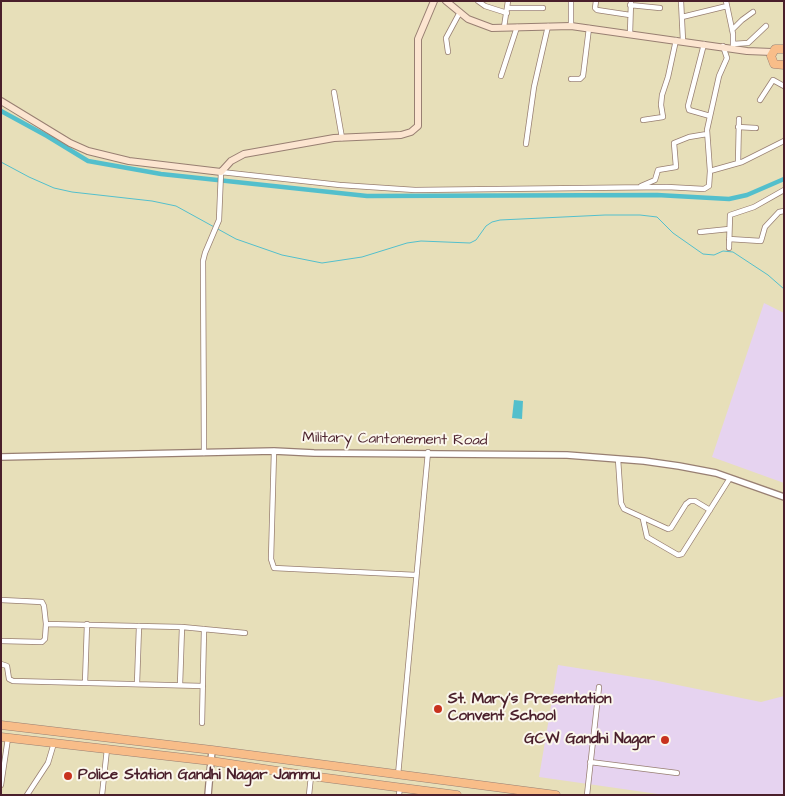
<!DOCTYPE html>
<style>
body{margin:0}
#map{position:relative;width:785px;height:796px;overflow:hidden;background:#e7dfb9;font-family:"Architects Daughter",sans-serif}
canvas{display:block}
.frame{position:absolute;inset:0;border:2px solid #4a1f2b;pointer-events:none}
</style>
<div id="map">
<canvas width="785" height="796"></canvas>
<div class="frame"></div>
</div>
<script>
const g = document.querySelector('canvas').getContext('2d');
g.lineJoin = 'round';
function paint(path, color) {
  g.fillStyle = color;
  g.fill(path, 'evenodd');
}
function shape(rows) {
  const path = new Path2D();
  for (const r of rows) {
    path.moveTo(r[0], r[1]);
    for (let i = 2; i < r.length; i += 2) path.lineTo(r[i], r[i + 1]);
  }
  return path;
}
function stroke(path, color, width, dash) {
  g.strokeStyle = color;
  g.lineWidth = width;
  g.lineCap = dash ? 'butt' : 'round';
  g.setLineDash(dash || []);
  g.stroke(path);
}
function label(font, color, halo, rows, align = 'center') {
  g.font = font + ' "Architects Daughter",sans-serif';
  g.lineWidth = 4;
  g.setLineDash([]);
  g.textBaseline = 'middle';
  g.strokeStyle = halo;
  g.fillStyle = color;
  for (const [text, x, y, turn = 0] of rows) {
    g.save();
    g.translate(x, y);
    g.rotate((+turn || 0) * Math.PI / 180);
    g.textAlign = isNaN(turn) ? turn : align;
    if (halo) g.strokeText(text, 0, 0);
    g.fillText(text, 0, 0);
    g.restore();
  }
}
paint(shape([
 [764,303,784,313,784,483,712,457],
 [558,665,653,680,761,702,784,696,784,795,665,795,539,777]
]), '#e6d3f0');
paint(shape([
 [514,400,523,401,522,419,512,418]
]), '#53bfcc');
stroke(shape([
 [1,162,29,177,54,188,72,192,152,201,176,206,236,239,282,255,322,263,362,257,407,243,421,241,470,243,476,240,486,226,492,222,500,220,605,215,640,215,657,217,673,233,703,254,714,255,723,251,733,252,768,275,784,289]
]), '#53bfcc', 1);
stroke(shape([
 [1,111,47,136,88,161,161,174,367,196,657,195,729,199,747,195,784,179]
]), '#53bfcc', 4.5);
const minor = shape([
 [478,1,485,6,507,13],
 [596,1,595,8,597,10,630,15],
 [681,1,683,41],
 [726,1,733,34,733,48],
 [630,5,660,8],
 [508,8,543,8],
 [682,17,727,6],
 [571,26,571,1],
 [504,27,508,1],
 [732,30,742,20,753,12],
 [630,34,631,1],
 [704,44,688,106,689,110,710,116],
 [733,44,748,43,766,26],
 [448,52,446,38,460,12],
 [501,76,517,27],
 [571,79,580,79,583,76,589,28],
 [334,92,342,138],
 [760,100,773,80,784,86],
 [643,120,663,117,661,105,662,95,668,77,676,40],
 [738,127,756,128],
 [526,144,534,87,548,26],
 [738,163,739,119],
 [710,171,707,130,719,76,727,58,723,46],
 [641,186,655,180,658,170,676,167,674,143,689,137,707,134],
 [700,232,729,229],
 [729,239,761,241,765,227,779,212,784,211],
 [729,248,730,215,754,207,784,190],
 [274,451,271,559,274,568,416,575],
 [204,453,203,261,205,253,219,220,221,172,340,185,415,190,667,187,704,189,709,186,710,171,742,162,784,141],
 [618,459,621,503,624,509,668,529,671,528,686,504,690,501,695,501,710,510],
 [643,519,647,537,678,555,682,554,730,478],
 [1,600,42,602,44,606,46,624],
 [1,641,42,642,45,639,46,624,182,627,245,633],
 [1,664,7,666,9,679,13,681,203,686],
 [85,683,87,624],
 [137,684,139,626],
 [180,685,182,627],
 [202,723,204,629],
 [590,762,677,773],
 [398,775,428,452],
 [1,785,8,738],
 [27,795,48,763,54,743],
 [102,795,107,749],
 [309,795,311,776],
 [399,795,400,787],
 [587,795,599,687]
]);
const tertiary = shape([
 [1,457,274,451,314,453,567,455,644,461,679,466,716,473,784,497],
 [208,795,212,750]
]);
const secondary = shape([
 [446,1,468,19,492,28,571,26,747,51,772,52],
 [1,101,70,143,88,151,129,161,221,172,231,161,244,154,334,138,401,135,411,132,418,126,418,39,434,1]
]);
const trunk = shape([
 [784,49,775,49,771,56,774,64,784,65],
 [1,725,212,750,556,795],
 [1,737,211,761,311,776,457,795]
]);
stroke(minor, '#987f72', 6);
stroke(tertiary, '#987f72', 8);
stroke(secondary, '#987f72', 8);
stroke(trunk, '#987f72', 9);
stroke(minor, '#fff', 4.5);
stroke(tertiary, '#fff', 5.5);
stroke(secondary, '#fce5d0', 6);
stroke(trunk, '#f8bd89', 8);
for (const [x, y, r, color] of [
 [438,709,5,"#c8321e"],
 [665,740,5,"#c8321e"],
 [68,776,5,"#c8321e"]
]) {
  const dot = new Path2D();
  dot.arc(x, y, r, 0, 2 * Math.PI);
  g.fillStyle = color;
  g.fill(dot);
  stroke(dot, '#fbf7ec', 2);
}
label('15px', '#4a1f2b', '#fbf7ec', [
 ["Military Cantonement Road",395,440,1]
]);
label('bold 15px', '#4a1f2b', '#fbf7ec', [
 ["St. Mary's Presentation",448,700],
 ["Convent School",448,717],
 ["GCW Gandhi Nagar",655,740,"right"],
 ["Police Station Gandhi Nagar Jammu",78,776]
], 'left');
</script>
